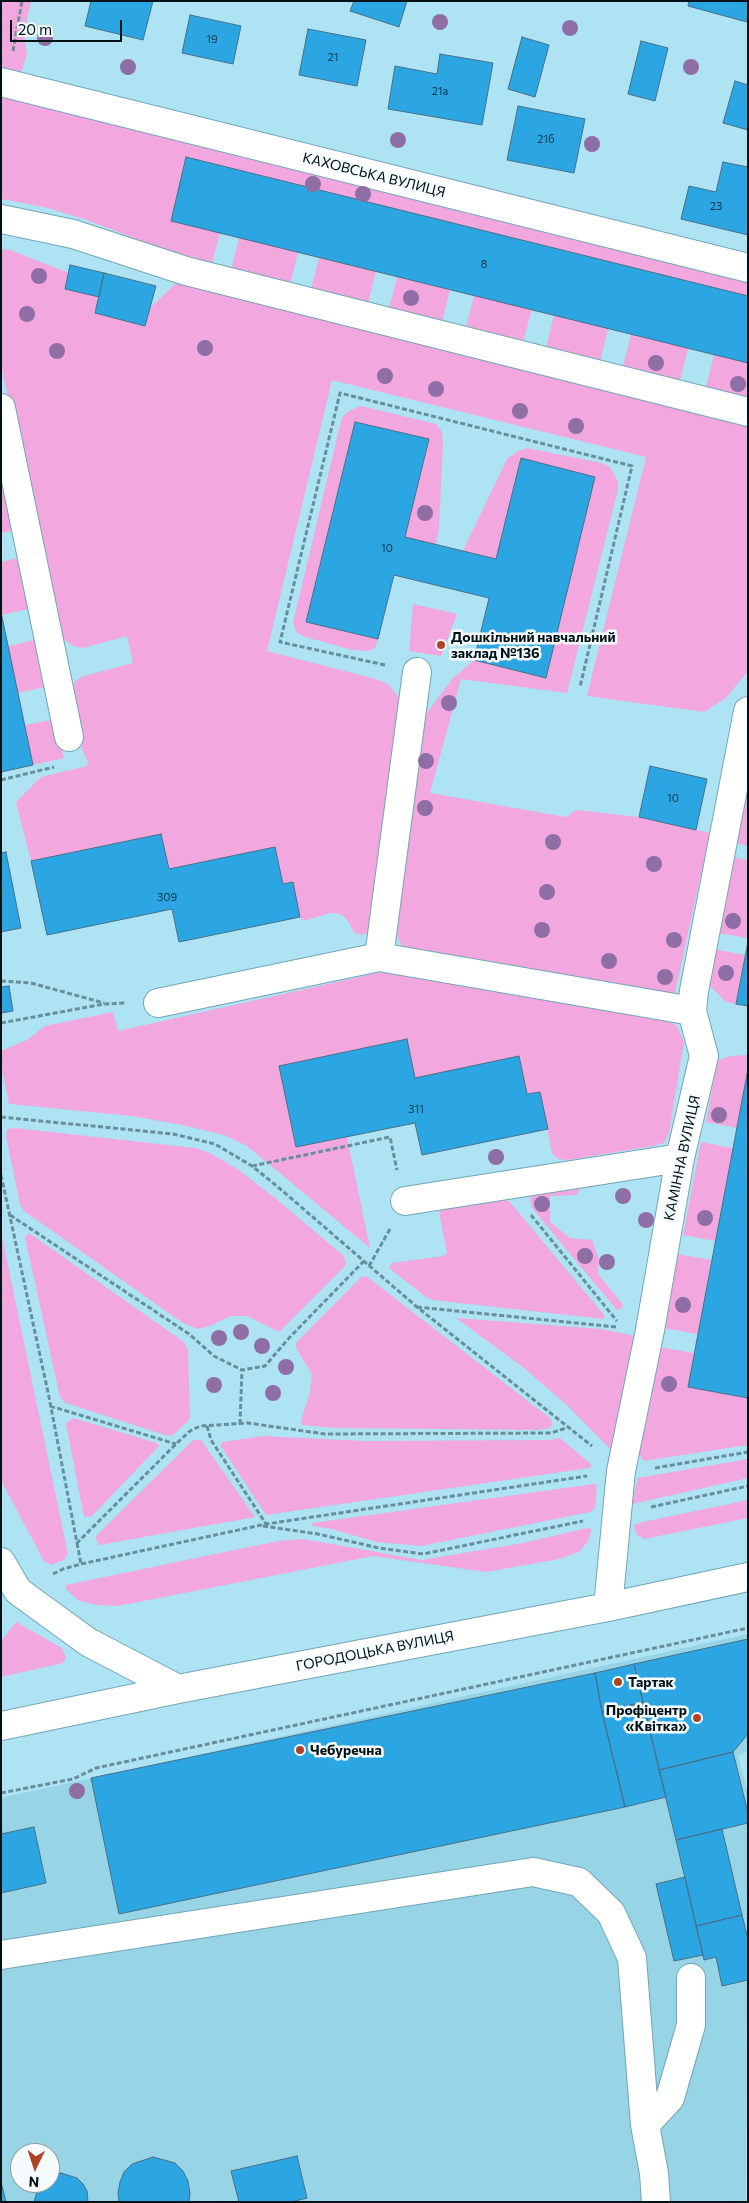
<!DOCTYPE html>
<meta charset="utf-8">
<style>
body{margin:0}
#map{position:relative;width:749px;height:2203px;overflow:hidden;background:#ade3f3;font-family:Commissioner,sans-serif}
canvas{display:block}
.frame{position:absolute;inset:0;border:2px solid #001217;pointer-events:none}
.north{position:absolute;left:10px;top:2143px;width:50px;height:50px;box-sizing:border-box;background:#f6fbfd;border:1px solid #949ea1;border-radius:50%;rotate:184deg;font-size:14px;font-weight:700;line-height:20px;text-align:center;color:#001217}
.north::after{content:'';display:block;margin:auto;width:18px;height:22px;background:#ad4426;clip-path:polygon(50% 0,100% 100%,50% 72%,0 100%)}
.scale{position:absolute;left:10px;top:20px;width:112px;height:22px;box-sizing:border-box;border:2px solid #001217;border-top:0;padding-left:6px;font-size:15px;line-height:18px;white-space:nowrap;color:#001217;-webkit-text-stroke:4px #f6fbfd;paint-order:stroke}
</style>
<div id="map">
<canvas width="749" height="2203"></canvas>
<div class="frame"></div>
<div class="north">N</div>
<div class="scale">20 m</div>
</div>
<script>
const g = document.querySelector('canvas').getContext('2d');
g.lineJoin = 'round';
function paint(path, color) {
  g.fillStyle = color;
  g.fill(path, 'evenodd');
}
function shape(rows) {
  const path = new Path2D();
  for (const r of rows) {
    path.moveTo(r[0], r[1]);
    for (let i = 2; i < r.length; i += 2) path.lineTo(r[i], r[i + 1]);
  }
  return path;
}
function stroke(path, color, width, dash) {
  g.strokeStyle = color;
  g.lineWidth = width;
  g.lineCap = dash ? 'butt' : 'round';
  g.setLineDash(dash || []);
  g.stroke(path);
}
function label(font, color, halo, rows, align = 'center') {
  g.font = font + ' Commissioner,sans-serif';
  g.lineWidth = 5;
  g.setLineDash([]);
  g.textBaseline = 'middle';
  g.strokeStyle = halo;
  g.fillStyle = color;
  for (const [text, x, y, turn = 0] of rows) {
    g.save();
    g.translate(x, y);
    g.rotate((+turn || 0) * Math.PI / 180);
    g.textAlign = isNaN(turn) ? turn : align;
    if (halo) g.strokeText(text, 0, 0);
    g.fillText(text, 0, 0);
    g.restore();
  }
}
paint(shape([
 [748,1634,748,1750,738,1756,748,1793,746,2202,1,2202,1,1798],
 [20,2153,50,2153,50,2183,20,2183]
]), '#97d5e6');
paint(shape([
 [1,1,31,1,24,35,27,55,20,75,1,70],
 [1,92,748,277,748,296,186,157,171,220,220,233,211,267,84,219,44,207,1,199],
 [239,237,298,252,289,289,230,274],
 [1,249,10,250,69,273,65,289,99,297,95,313,145,326,150,308,174,285,184,281,748,419,748,671,726,698,704,712,587,696,646,457,332,380,267,651,376,679,389,685,400,699,374,930,362,935,354,932,346,918,340,914,330,913,304,921,300,917,293,882,283,884,275,847,169,869,161,834,31,861,16,802,41,777,87,766,88,762,82,749,72,693,75,681,84,676,133,663,127,636,83,648,73,646,64,639,59,631,1,365],
 [319,257,376,271,367,308,310,294],
 [397,277,450,290,441,326,388,313],
 [474,295,532,309,522,346,465,332],
 [554,315,608,329,599,365,545,352],
 [631,334,688,348,679,385,622,370],
 [714,355,748,363,748,402,705,391],
 [361,406,436,424,442,432,443,444,439,528,436,545,405,537,429,440,355,422,307,622,378,639,375,648,368,651,352,650,302,636,296,631,293,623,342,417,349,411],
 [527,448,602,463,610,467,618,481,618,489,567,693,461,679,430,793,566,817,576,810,639,817,710,833,674,997,404,949,395,933,420,731,426,714,453,678,474,660,546,678,595,477,521,459,496,559,463,551,507,459,518,451],
 [6,479,16,530,1,533,1,480],
 [22,557,33,608,2,615,1,562],
 [413,604,457,614,441,656,409,651],
 [39,639,49,686,18,693,8,646],
 [56,719,64,758,33,765,25,725],
 [748,770,748,846,734,843],
 [732,857,748,860,748,938,718,933],
 [713,949,745,955,736,1004,726,1002,709,985,708,977],
 [386,971,664,1018,677,1026,684,1042,669,1133,664,1143,653,1146,567,1160,558,1159,552,1153,540,1092,527,1094,415,1078,280,1066,296,1147,347,1137,370,1248,247,1146,224,1135,182,1125,132,1116,9,1104,1,1065,1,1051,27,1040,45,1026,113,1012,118,1031],
 [748,1055,748,1069,737,1128,706,1122,717,1063,721,1059,731,1056],
 [15,1128,195,1148,210,1153,239,1170,276,1199,344,1256,346,1265,279,1332,247,1316,230,1316,210,1326,198,1329,183,1323,24,1211,20,1204,6,1136,7,1129],
 [701,1142,733,1148,715,1241,683,1235],
 [576,1184,580,1188,577,1195,550,1196,550,1222,570,1238,592,1240,599,1259,598,1274,623,1305,621,1309,617,1310,532,1208,530,1198,538,1192],
 [500,1197,509,1201,605,1316,603,1319,433,1300,426,1297,389,1268,392,1263,443,1256,447,1253,439,1212,443,1208],
 [1,1232,68,1554,64,1560,51,1565,44,1561,1,1480],
 [29,1233,184,1342,188,1350,190,1418,187,1422,173,1435,168,1436,66,1403,60,1397,25,1237],
 [677,1254,711,1260,698,1334,663,1328],
 [366,1276,551,1419,552,1424,550,1428,537,1430,337,1428,301,1425,301,1421,310,1392,312,1374,296,1348,296,1343,361,1277],
 [456,1318,601,1329,635,1336,614,1453,568,1406,524,1368],
 [659,1347,694,1353,688,1387,748,1398,748,1445,643,1461,638,1451],
 [73,1418,157,1443,159,1446,92,1516,84,1517,66,1424],
 [262,1436,364,1441,550,1440,560,1438,592,1465,589,1468,266,1515,220,1445,223,1442],
 [193,1440,201,1440,255,1517,99,1545,95,1537],
 [748,1459,748,1478,632,1504,638,1478],
 [594,1484,597,1486,595,1508,590,1512,421,1546,376,1542,332,1529,313,1526,312,1523],
 [748,1500,748,1518,644,1539,636,1534,634,1525,643,1522],
 [587,1528,592,1529,588,1541,579,1552,559,1559,486,1572,373,1556,118,1606,98,1605,79,1601,66,1589,66,1585,278,1541,303,1539,422,1560,523,1543],
 [16,1622,62,1648,66,1658,63,1663,1,1677,1,1641]
]), '#f3a7df');
const building = shape([
 [91,1,153,1,143,40,85,26,91,1],
 [354,1,407,1,399,27,350,11,354,1],
 [689,1,748,1,747,22,688,6,689,1],
 [190,15,241,26,233,64,182,53,190,15],
 [308,29,366,40,357,86,299,75,308,29],
 [522,37,549,45,535,97,508,89,522,37],
 [641,41,668,48,655,101,628,94,641,41],
 [440,54,493,63,482,125,388,109,395,66,437,74,440,54],
 [735,81,748,85,748,130,723,123,735,81],
 [518,106,585,119,574,173,507,160,518,106],
 [186,157,748,296,748,363,171,221,186,157],
 [723,162,748,167,748,235,681,219,689,186,716,192,723,162],
 [70,265,104,273,99,297,65,289,70,265],
 [104,273,156,286,145,326,95,313,104,273],
 [355,422,429,439,405,537,496,559,521,458,595,477,546,678,474,660,489,598,394,575,378,639,306,622,355,422],
 [1,612,33,765,1,772,1,612],
 [650,766,707,779,696,830,639,817,650,766],
 [161,834,169,869,275,847,283,884,293,882,300,917,179,942,172,909,47,935,31,861,161,834],
 [6,852,21,928,1,932,1,853,6,852],
 [748,942,748,1006,736,1004,748,942],
 [9,986,13,1011,1,1013,1,987,9,986],
 [407,1039,415,1078,519,1056,527,1094,540,1092,548,1129,422,1155,415,1123,296,1147,279,1066,407,1039],
 [748,1069,748,1398,688,1387,748,1069],
 [748,1639,748,1734,733,1752,659,1770,634,1664,748,1639],
 [634,1664,643,1702,602,1712,595,1673,634,1664],
 [595,1673,602,1712,625,1807,119,1914,91,1778,595,1673],
 [643,1702,666,1797,625,1807,602,1712,643,1702],
 [733,1752,748,1813,748,1823,676,1840,659,1770,733,1752],
 [34,1827,46,1883,1,1893,1,1834,34,1827],
 [722,1829,742,1915,696,1926,676,1840,722,1829],
 [685,1877,703,1955,674,1961,656,1884,685,1877],
 [742,1915,748,1939,748,1980,722,1986,716,1957,704,1960,696,1926,742,1915],
 [297,2156,307,2198,291,2202,239,2202,231,2171,297,2156],
 [153,2157,175,2163,183,2171,188,2181,190,2193,189,2202,119,2202,118,2193,120,2182,124,2172,132,2164,153,2157],
 [61,2173,77,2178,83,2184,87,2191,88,2202,34,2202,39,2185,41,2183,50,2183,50,2176,61,2173],
 [1,2182,6,2202,1,2202,1,2182]
]);
paint(building, '#2ca6e3');
stroke(building, '#476f87', 1);
const minor = shape([
 [1,82,748,268],
 [1,219,73,234,186,271,748,412],
 [1,408,69,737],
 [379,957,417,672],
 [158,1003,379,957,692,1011],
 [405,1201,680,1158],
 [608,1607,621,1471,650,1330,680,1158,704,1056,692,1011,694,991,748,711],
 [1,1955,533,1872,579,1882,611,1913,632,1958,645,2125,654,2173,656,2202],
 [645,2125,670,2098,691,2025,691,1978]
]);
const major = shape([
 [1,1562,18,1591,88,1642,178,1689],
 [1,1726,178,1689,608,1607,748,1577]
]);
stroke(minor, '#72a6b5', 30);
stroke(major, '#72a6b5', 30);
stroke(shape([
 [13,51,22,1],
 [385,665,280,642,340,393,632,466,580,687],
 [1,780,54,767],
 [1,981,31,983,104,1003],
 [1,1023,104,1004,126,1003],
 [1,1117,173,1134,215,1144,252,1166,278,1187,417,1307,592,1446],
 [252,1166,390,1137,397,1170],
 [1,1175,49,1397,77,1543,176,1444,190,1431,200,1426,248,1423,325,1434,551,1433,569,1427],
 [10,1215,189,1334,214,1356,242,1370,265,1366,289,1338,364,1261],
 [531,1215,617,1321],
 [369,1266,390,1229],
 [417,1307,617,1327],
 [50,1406,176,1444],
 [240,1424,242,1370],
 [207,1426,211,1440,266,1524],
 [655,1468,748,1452],
 [651,1507,748,1486],
 [263,1526,318,1534,379,1548,423,1554,583,1521],
 [77,1543,81,1564],
 [53,1574,63,1569,81,1564,266,1524,587,1476],
 [1,1793,73,1779,96,1768,748,1628]
]), '#678f9a', 3, [5, 2.5]);
stroke(minor, '#fff', 28);
stroke(major, '#fff', 28);
g.fillStyle = '#8e6ea4';
for (const [x, y] of [
 [440,22],
 [570,28],
 [45,38],
 [128,67],
 [691,67],
 [398,140],
 [592,144],
 [313,184],
 [363,194],
 [39,276],
 [411,298],
 [27,314],
 [205,348],
 [57,351],
 [656,363],
 [385,376],
 [738,384],
 [436,389],
 [520,411],
 [576,426],
 [425,513],
 [449,703],
 [426,761],
 [425,808],
 [553,842],
 [654,864],
 [547,892],
 [733,921],
 [542,930],
 [674,940],
 [609,961],
 [726,973],
 [665,977],
 [719,1115],
 [496,1157],
 [623,1196],
 [542,1204],
 [705,1218],
 [646,1220],
 [585,1256],
 [607,1262],
 [683,1305],
 [241,1332],
 [219,1338],
 [262,1346],
 [286,1367],
 [669,1384],
 [214,1385],
 [273,1393],
 [77,1791]
]) {
  g.beginPath();
  g.arc(x, y, 8, 0, 2 * Math.PI);
  g.fill();
}
for (const [x, y, r, color] of [
 [441,645,5,"#ad4426"],
 [618,1682,5,"#ad4426"],
 [697,1718,5,"#ad4426"],
 [300,1750,5,"#ad4426"]
]) {
  const dot = new Path2D();
  dot.arc(x, y, r, 0, 2 * Math.PI);
  g.fillStyle = color;
  g.fill(dot);
  stroke(dot, '#f6fbfd', 2);
}
label('11px', '#0b374a', null, [
 ["19",212,39],
 ["21",333,57],
 ["21а",440,91],
 ["21б",546,139],
 ["23",716,206],
 ["8",484,264],
 ["10",387,548],
 ["10",673,798],
 ["309",167,897],
 ["311",416,1109]
]);
label('14px', '#001217', '#f6fbfd', [
 ["КАХОВСЬКА ВУЛИЦЯ",374,175,14],
 ["КАМІННА ВУЛИЦЯ",682,1158,-78],
 ["ГОРОДОЦЬКА ВУЛИЦЯ",375,1651,-11]
]);
label('bold 14px', '#001217', '#f6fbfd', [
 ["Дошкільний навчальний",451,637],
 ["заклад №136",451,653],
 ["Тартак",628,1682],
 ["Профіцентр",687,1710,"right"],
 ["«Квітка»",687,1726,"right"],
 ["Чебуречна",310,1750]
], 'left');
</script>
